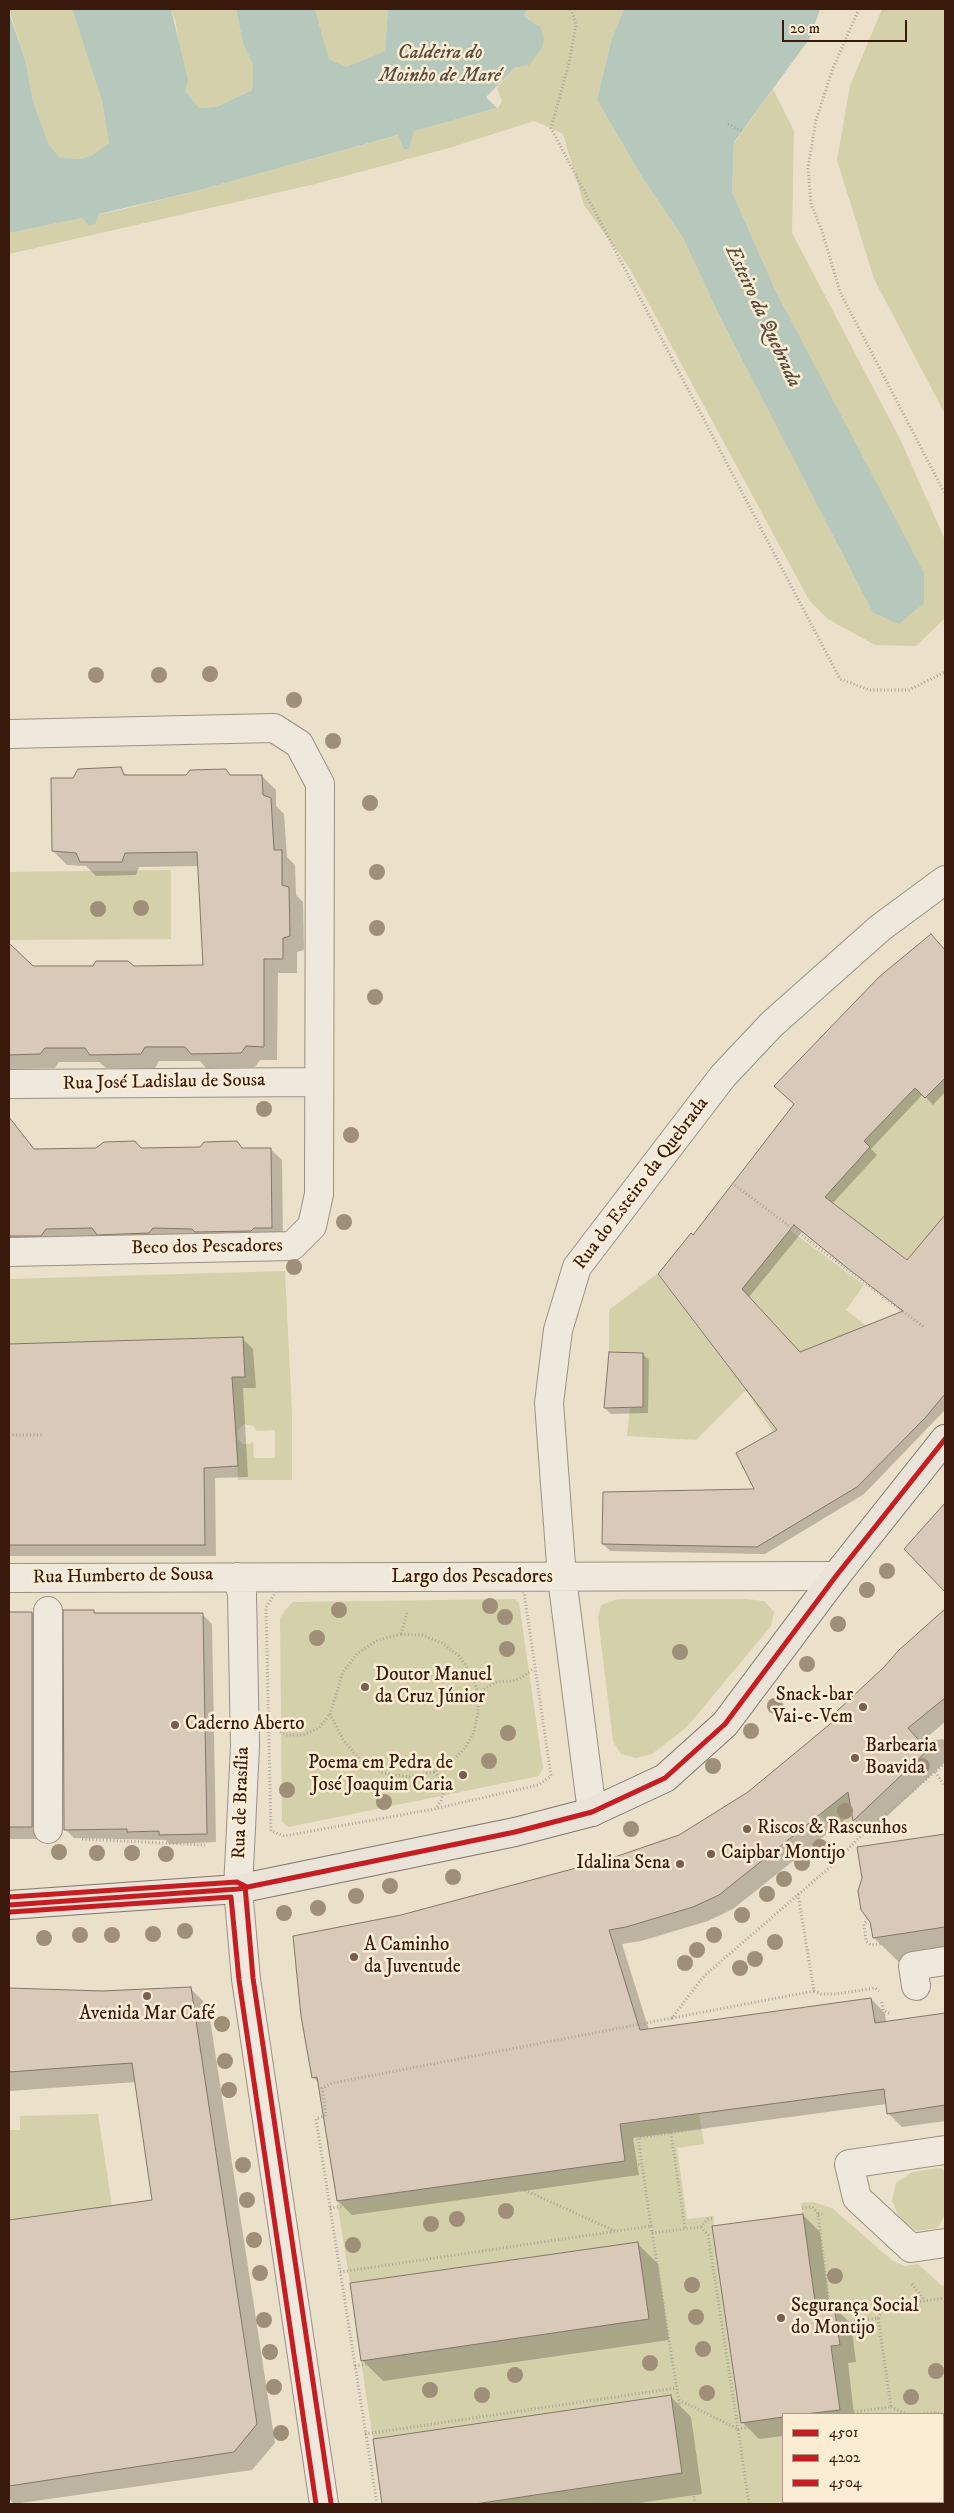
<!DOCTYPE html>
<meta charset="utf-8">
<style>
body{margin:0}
#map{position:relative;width:954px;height:2513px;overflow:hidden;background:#ebe0ca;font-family:"IM FELL DW Pica",serif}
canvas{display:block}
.frame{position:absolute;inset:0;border:10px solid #3a190d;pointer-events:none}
.legend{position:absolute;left:782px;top:2413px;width:162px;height:90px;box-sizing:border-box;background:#fbedd3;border:1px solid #ae9884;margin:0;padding:6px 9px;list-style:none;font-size:15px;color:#3a190d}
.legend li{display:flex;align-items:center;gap:10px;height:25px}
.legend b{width:25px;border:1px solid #ae9884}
.scale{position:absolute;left:782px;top:20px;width:125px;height:22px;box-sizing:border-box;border:2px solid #3a190d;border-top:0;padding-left:6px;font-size:15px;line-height:18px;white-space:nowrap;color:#3a190d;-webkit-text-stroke:4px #fbedd3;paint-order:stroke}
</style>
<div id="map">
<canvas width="954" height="2513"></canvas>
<div class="frame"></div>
<ul class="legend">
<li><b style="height:6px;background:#c61d23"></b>4501</li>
<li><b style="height:6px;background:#c61d23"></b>4202</li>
<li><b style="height:6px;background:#c61d23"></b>4504</li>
</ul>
<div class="scale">20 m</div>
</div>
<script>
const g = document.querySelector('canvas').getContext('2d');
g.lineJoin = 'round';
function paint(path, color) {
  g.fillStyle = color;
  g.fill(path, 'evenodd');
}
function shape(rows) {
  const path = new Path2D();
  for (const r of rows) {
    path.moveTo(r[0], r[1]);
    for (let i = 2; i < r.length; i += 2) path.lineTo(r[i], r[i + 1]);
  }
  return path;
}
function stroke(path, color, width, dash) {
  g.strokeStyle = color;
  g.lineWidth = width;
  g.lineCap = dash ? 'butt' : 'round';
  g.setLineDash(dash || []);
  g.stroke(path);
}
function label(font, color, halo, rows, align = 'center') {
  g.font = font + ' "IM FELL DW Pica",serif';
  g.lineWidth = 5;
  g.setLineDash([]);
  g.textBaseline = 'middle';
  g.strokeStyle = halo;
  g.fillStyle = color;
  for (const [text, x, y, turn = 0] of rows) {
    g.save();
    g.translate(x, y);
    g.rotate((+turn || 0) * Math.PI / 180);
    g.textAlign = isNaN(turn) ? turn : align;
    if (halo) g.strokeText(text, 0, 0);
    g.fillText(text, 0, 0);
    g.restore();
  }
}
paint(shape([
 [9,9,72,9,102,101,109,143,91,156,79,159,59,157,48,143,33,101,25,59],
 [171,9,236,9,243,44,253,64,252,90,216,107,199,108,185,91,176,22],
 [315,9,388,9,385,51,346,67,329,59],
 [527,9,624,9,611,41,597,100,642,177,683,238,722,321,873,613,884,618,777,294,732,192,734,143,773,89,794,131,792,233,900,439,945,540,945,618,916,646,875,645,828,619,809,600,629,267,584,205,563,134,551,128,534,121,449,148,315,184,9,254,9,233,116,211,196,191,399,135,404,149,413,131,498,108,502,101,497,88,516,67,530,19,524,16],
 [882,9,945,9,945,414,874,279,837,160,850,86],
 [171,870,171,939,9,940,9,872],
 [945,1078,945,1215,938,1224,945,1230,945,1289,825,1197,870,1147,860,1138,915,1088,925,1098],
 [717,1203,752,1232,767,1213,864,1285,846,1310,873,1331,796,1448,773,1432,746,1390,696,1440,627,1436,630,1408,643,1407,643,1353,609,1352,609,1310,657,1274,746,1390,800,1353,741,1288,760,1267,706,1217],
 [285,1271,292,1413,292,1480,238,1480,232,1377,245,1377,242,1337,9,1344,9,1279],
 [244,1424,253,1426,257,1431,275,1430,275,1458,254,1458,253,1442,250,1444,243,1444,238,1439,238,1430],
 [515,1599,519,1603,543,1768,539,1776,288,1827,282,1822,280,1618,286,1609,293,1602],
 [618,1599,747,1599,764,1601,774,1612,771,1626,687,1727,652,1754,636,1758,621,1754,613,1741,598,1618,601,1605],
 [854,1785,871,1803,837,1834,820,1815],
 [98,2114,112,2206,9,2220,9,2130,20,2130,20,2116],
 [699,2114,704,2144,677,2148,687,2219,714,2216,713,2235,741,2423,783,2417,783,2502,943,2502,943,2414,805,2414,840,2409,831,2346,840,2345,835,2306,816,2309,801,2203,813,2202,832,2208,893,2261,905,2266,918,2264,942,2286,945,2285,945,2504,475,2504,682,2473,671,2395,373,2439,361,2361,648,2319,638,2242,350,2283,337,2201,625,2161,620,2125],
 [941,2168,945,2172,945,2214,938,2228,917,2231,900,2219,892,2201,896,2183,912,2172]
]), '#d4d0a9');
paint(shape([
 [72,9,171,9,188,80,185,91,199,108,216,107,252,90,253,64,243,44,236,9,315,9,329,59,346,67,385,51,388,9,527,9,524,16,540,27,544,38,542,48,529,65,516,67,486,97,497,108,414,131,409,149,404,149,398,135,196,191,99,214,95,224,89,225,82,218,9,233,9,13,25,59,33,101,48,143,59,157,79,159,91,156,109,143,102,101],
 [624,9,820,9,810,38,734,142,732,192,777,294,924,573,924,603,899,624,873,613,722,321,683,238,642,177,597,100,611,41]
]), '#b5c8bb');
paint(shape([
 [120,769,128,777,186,776,226,770,232,777,262,776,276,790,276,806,284,814,287,857,295,865,296,895,303,902,304,950,297,952,297,973,278,973,277,1060,260,1060,255,1067,206,1068,200,1061,159,1061,155,1068,106,1068,99,1062,59,1062,55,1068,9,1069,9,963,27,963,33,968,204,966,199,866,139,867,136,875,96,876,86,866,67,865,53,851,74,779],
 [938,943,945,951,945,1092,933,1105,923,1094,871,1149,877,1155,832,1204,908,1262,945,1218,945,1410,864,1494,765,1554,610,1551,603,1544,756,1490,779,1431,693,1237],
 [802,1232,904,1312,800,1354,749,1297],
 [28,1143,35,1151,270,1149,282,1160,283,1239,9,1248,9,1144],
 [242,1338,253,1349,256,1388,243,1388,248,1477,215,1478,216,1556,9,1556,9,1345],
 [610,1353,643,1354,649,1360,648,1413,611,1414,605,1408],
 [945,1504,945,1591,905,1549],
 [945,1609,945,1722,921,1742,943,1739,945,1741,945,1762,868,1834,854,1820,853,1813,733,1909,708,1921,641,1941,622,1944,649,2030,871,1999,885,2013,886,2022,945,2014,945,2121,902,2127,888,2113,887,2104,633,2138,639,2175,352,2215,338,2201,320,2084,313,2077,401,1916,656,1846,679,1836,749,1793,843,1715,839,1711],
 [93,1611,97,1615,203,1615,212,1624,216,1842,169,1844,166,1840,74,1838,65,1829],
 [9,1613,32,1613,44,1625,44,1839,9,1839],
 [945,1835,945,1957,901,1964,874,1938,859,1848],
 [190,1988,208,2006,275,2443,252,2470,14,2504,9,2499,9,2221,153,2201,136,2082,9,2091,9,1990,102,1993],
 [803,2215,820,2232,830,2308,834,2307,851,2324,856,2362,848,2363,854,2414,783,2414,783,2436,759,2439,742,2422],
 [637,2243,658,2264,669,2340,383,2381,362,2360],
 [670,2396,691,2417,702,2494,632,2504,384,2504,374,2440]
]), '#0003');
const building = shape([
 [121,767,124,775,186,775,190,770,226,769,230,775,262,775,263,795,271,798,274,850,282,850,282,885,289,887,290,936,283,938,283,959,264,959,264,1047,246,1046,241,1053,191,1054,185,1047,145,1047,141,1054,90,1055,85,1048,45,1048,40,1054,9,1055,9,943,33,966,93,966,96,961,128,961,134,966,203,965,197,852,125,853,122,862,80,862,76,853,52,851,51,778,73,778,78,769,121,767],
 [931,934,945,950,945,1078,925,1098,915,1088,864,1141,870,1147,825,1197,907,1260,945,1215,945,1394,925,1418,857,1487,757,1547,602,1544,603,1492,754,1489,736,1453,777,1430,658,1274,691,1233,693,1235,794,1104,774,1086,879,977,931,934],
 [794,1225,846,1267,903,1311,800,1352,742,1289,794,1225],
 [9,1117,34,1149,96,1148,104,1142,135,1141,141,1148,200,1147,204,1142,237,1141,242,1148,271,1148,272,1228,254,1228,251,1231,195,1232,192,1229,153,1228,149,1233,97,1235,92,1228,46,1229,41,1236,9,1236,9,1117],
 [243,1337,245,1377,232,1377,238,1466,204,1468,205,1545,9,1545,9,1344,243,1337],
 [609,1352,643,1353,643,1407,604,1408,609,1352],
 [945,1503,945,1592,904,1549,945,1503],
 [945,1609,945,1698,908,1728,928,1750,853,1821,848,1792,719,1895,693,1907,626,1927,609,1930,640,2030,871,1998,875,2023,945,2013,945,2105,887,2114,884,2089,620,2124,625,2161,337,2201,317,2077,312,2078,301,2016,293,1936,401,1915,606,1860,679,1835,748,1792,841,1715,837,1711,883,1668,899,1650,945,1609],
 [63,1610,94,1610,94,1613,203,1613,207,1834,159,1835,159,1831,127,1832,127,1829,64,1830,63,1610],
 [9,1612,32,1612,32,1827,9,1827,9,1612],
 [945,1834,945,1927,873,1938,870,1922,861,1910,858,1891,862,1878,857,1847,945,1834],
 [191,1987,257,2424,234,2452,9,2486,9,2220,152,2200,132,2063,9,2072,9,1988,102,1991,191,1987],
 [803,2214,816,2309,834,2306,840,2345,831,2346,840,2410,805,2414,783,2414,783,2417,741,2423,712,2226,803,2214],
 [638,2242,649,2319,361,2361,350,2283,638,2242],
 [671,2395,682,2473,475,2504,382,2504,373,2439,671,2395]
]);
paint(building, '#d9c9b8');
stroke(building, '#81766a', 1);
const minor = shape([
 [9,734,274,728,299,744,320,784,319,1194,312,1226,292,1246,9,1252],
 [9,1084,319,1082],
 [237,1577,242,1594,245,1746,238,1889,246,1979,324,2504],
 [9,1578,836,1576],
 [592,1812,562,1578,549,1403,558,1330,577,1267,723,1076,772,1024,880,928,945,880],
 [48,1829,48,1611],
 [916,1986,913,1966,945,1961],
 [945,2150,849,2164,857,2198,911,2248,945,2243]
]);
const major = shape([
 [9,1905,238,1889,515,1832,592,1812,665,1778,725,1724,836,1576,945,1439]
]);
stroke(minor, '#9b9183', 30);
stroke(major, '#81766a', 30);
stroke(shape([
 [571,9,576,25,569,63,551,128,840,679,870,690,909,690,945,672],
 [859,9,833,68,816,120,808,168,811,204,822,231,840,292,945,494],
 [728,124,742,131],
 [732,1183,925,1328],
 [9,1435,43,1435],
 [301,1586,516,1586,524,1592,551,1776,538,1785,434,1809,284,1836,271,1831,266,1607,277,1590,301,1586],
 [401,1634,422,1635,442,1643,459,1656,471,1673,478,1693,478,1713,474,1732,465,1748,451,1762,434,1772,409,1777,383,1773,361,1761,344,1741,330,1714,343,1672,358,1653,378,1640,401,1634],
 [401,1634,407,1613],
 [478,1693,496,1682,513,1681,521,1678,534,1668],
 [280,1732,286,1735,303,1735,319,1728,330,1714],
 [434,1772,441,1780,444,1791,441,1801,435,1809],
 [935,1772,945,1786],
 [82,1839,205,1845],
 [868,1919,864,1924,866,1941,871,1945,885,1943],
 [814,1991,821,1994,836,1994,875,1988,879,1991],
 [882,2002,883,2010,891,2014],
 [672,2018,814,1991,798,1894],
 [671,2133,685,2229],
 [509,2183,615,2231],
 [330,2208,642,2164],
 [802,2208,812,2207,818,2214,829,2303,837,2303,841,2323],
 [818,2214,825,2214],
 [651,2226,638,2138,701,2128,699,2117],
 [701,2227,708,2235,738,2429,783,2423],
 [652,2233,701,2227,708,2219,714,2218],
 [340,2272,651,2226,695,2504],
 [912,2284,925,2301],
 [878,2318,884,2307,945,2298],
 [837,2324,878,2318,891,2407,837,2414],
 [837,2346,846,2413],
 [355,2366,666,2321],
 [679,2400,738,2429,749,2504],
 [891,2407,906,2414],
 [924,2414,934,2412,941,2414],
 [365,2434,676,2388],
 [943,2447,945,2445],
 [943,2499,945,2499],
 [377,2504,316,2119,326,2115,322,2088,333,2083,672,2018,704,1976,829,1868,861,1836,945,1763],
 [535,2504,691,2481],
 [910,2504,927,2502]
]), '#aba49a', 3, [1, 2.5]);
stroke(minor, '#eee8dd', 28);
stroke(major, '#eae3d8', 28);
stroke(shape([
 [9,1905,238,1889,515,1832,592,1812,665,1778,725,1724,836,1576,945,1439]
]), '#c61d23', 5);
stroke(shape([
 [10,1912,231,1897,239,1980,316,2504]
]), '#c61d23', 5);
stroke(shape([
 [9,1897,237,1882,245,1886,253,1978,331,2503]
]), '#c61d23', 5);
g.fillStyle = '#a08f78';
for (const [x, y] of [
 [210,674],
 [96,675],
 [159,675],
 [294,700],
 [333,741],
 [370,803],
 [377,872],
 [141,908],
 [98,909],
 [377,928],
 [375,997],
 [264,1109],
 [351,1135],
 [344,1222],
 [294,1267],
 [887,1571],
 [867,1590],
 [490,1606],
 [339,1610],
 [505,1617],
 [838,1624],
 [317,1638],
 [507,1649],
 [680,1652],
 [807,1664],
 [775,1706],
 [751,1731],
 [508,1733],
 [489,1761],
 [713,1766],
 [922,1766],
 [287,1790],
 [384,1802],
 [845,1811],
 [631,1829],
 [820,1847],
 [59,1852],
 [97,1853],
 [132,1853],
 [166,1854],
 [802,1863],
 [453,1877],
 [784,1879],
 [390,1886],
 [767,1894],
 [356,1896],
 [318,1908],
 [284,1913],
 [742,1915],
 [185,1931],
 [153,1934],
 [80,1935],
 [112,1935],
 [714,1935],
 [44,1938],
 [775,1942],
 [697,1950],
 [755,1959],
 [685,1963],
 [740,1968],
 [222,2024],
 [225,2061],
 [229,2090],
 [243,2165],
 [247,2200],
 [506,2211],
 [457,2219],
 [431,2224],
 [254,2240],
 [353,2245],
 [260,2273],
 [835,2276],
 [692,2285],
 [696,2317],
 [264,2320],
 [703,2349],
 [270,2352],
 [650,2363],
 [936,2371],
 [515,2375],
 [274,2387],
 [430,2390],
 [707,2393],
 [482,2395],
 [911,2397],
 [281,2433]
]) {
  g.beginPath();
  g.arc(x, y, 8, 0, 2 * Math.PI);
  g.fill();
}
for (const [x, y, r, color] of [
 [365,1687,5,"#785f4f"],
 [863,1707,5,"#785f4f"],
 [175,1725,5,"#785f4f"],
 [855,1758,5,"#785f4f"],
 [463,1775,5,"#785f4f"],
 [747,1829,5,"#785f4f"],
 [711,1854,5,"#785f4f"],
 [680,1864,5,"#785f4f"],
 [354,1957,5,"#785f4f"],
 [147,1996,5,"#785f4f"],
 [781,2318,5,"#785f4f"]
]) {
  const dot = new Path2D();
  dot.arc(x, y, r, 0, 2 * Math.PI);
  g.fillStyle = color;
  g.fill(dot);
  stroke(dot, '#fbedd3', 2);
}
label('19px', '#3a190d', '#fbedd3', [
 ["Rua José Ladislau de Sousa",164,1083,-1],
 ["Rua do Esteiro da Quebrada",642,1184,-53],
 ["Beco dos Pescadores",207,1248,-1],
 ["Rua Humberto de Sousa",123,1577,-1],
 ["Largo dos Pescadores",472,1578],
 ["Rua de Brasília",242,1803,-88]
]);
label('19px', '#3a190d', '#fbedd3', [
 ["Doutor Manuel",375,1676],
 ["da Cruz Júnior",375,1698],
 ["Snack-bar",853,1696,"right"],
 ["Vai-e-Vem",853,1718,"right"],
 ["Caderno Aberto",185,1725],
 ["Barbearia",865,1747],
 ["Boavida",865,1769],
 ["Poema em Pedra de",453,1764,"right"],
 ["José Joaquim Caria",453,1786,"right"],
 ["Riscos & Rascunhos",757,1829],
 ["Caipbar Montijo",721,1854],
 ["Idalina Sena",670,1864,"right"],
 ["A Caminho",364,1946],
 ["da Juventude",364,1968],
 ["Avenida Mar Café",147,2015,"center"],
 ["Segurança Social",791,2307],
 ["do Montijo",791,2329]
], 'left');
label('italic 20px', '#584b3f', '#fbedd3', [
 ["Caldeira do",440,54],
 ["Moinho de Maré",440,77],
 ["Esteiro da Quebrada",762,317,65]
]);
</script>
